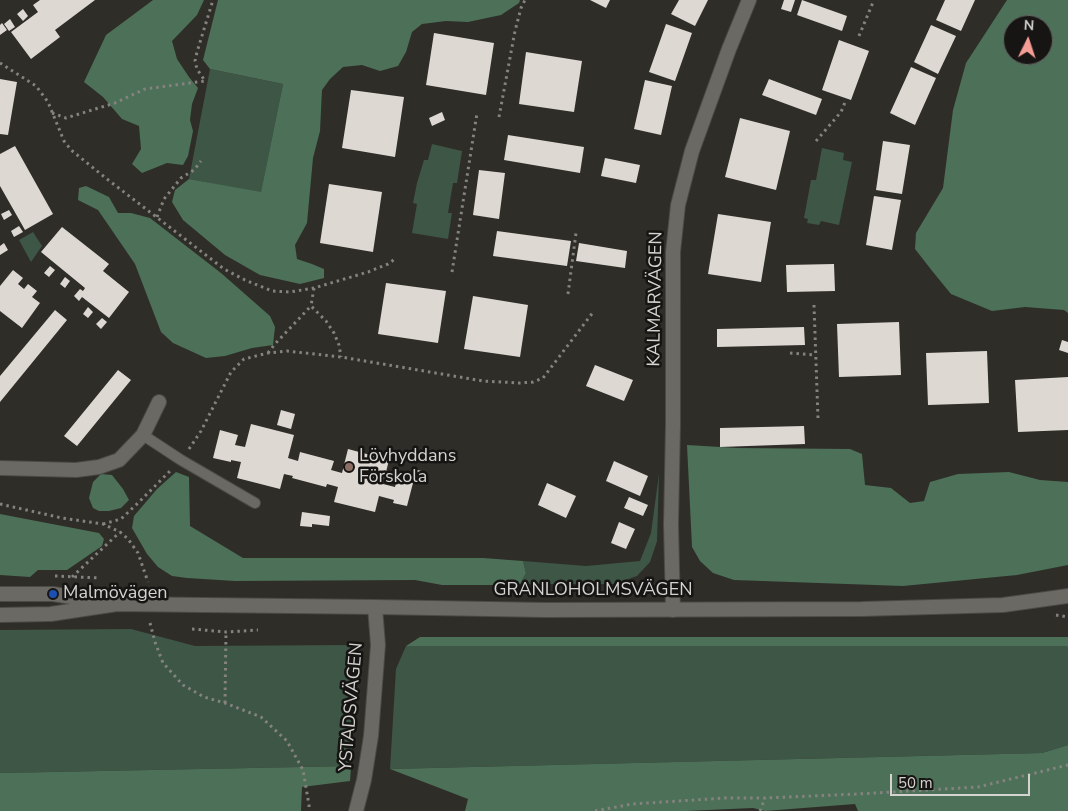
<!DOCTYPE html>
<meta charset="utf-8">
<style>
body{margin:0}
#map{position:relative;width:1068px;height:811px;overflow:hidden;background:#2f2d28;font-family:"Nunito Sans",sans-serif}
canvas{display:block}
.north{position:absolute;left:1003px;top:15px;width:50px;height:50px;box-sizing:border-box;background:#161513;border:1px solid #62615f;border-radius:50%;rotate:4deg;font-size:14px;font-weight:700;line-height:20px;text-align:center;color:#d4d3d0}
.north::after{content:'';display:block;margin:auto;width:18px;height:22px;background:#f59c95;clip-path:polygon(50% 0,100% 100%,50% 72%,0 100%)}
.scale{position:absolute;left:890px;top:774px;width:140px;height:22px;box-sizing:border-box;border:2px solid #d4d3d0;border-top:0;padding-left:6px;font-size:15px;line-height:18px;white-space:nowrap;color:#d4d3d0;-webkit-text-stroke:4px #161513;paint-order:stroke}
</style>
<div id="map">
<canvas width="1068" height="811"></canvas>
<div class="north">N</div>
<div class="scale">50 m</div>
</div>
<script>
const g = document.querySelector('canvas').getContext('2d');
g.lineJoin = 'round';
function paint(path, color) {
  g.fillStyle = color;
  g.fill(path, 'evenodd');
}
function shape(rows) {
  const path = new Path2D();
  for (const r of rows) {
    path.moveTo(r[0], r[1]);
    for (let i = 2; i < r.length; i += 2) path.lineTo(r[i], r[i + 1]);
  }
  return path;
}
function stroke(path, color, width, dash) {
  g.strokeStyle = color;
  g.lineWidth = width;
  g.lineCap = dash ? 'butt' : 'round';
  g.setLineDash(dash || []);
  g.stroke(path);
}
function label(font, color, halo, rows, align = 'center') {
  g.font = font + ' "Nunito Sans",sans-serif';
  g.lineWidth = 5;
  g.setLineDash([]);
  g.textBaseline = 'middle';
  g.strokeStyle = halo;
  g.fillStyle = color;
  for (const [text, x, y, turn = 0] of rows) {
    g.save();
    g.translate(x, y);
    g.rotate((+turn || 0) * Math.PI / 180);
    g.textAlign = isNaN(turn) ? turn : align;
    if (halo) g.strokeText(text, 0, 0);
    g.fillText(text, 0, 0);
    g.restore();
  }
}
paint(shape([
 [210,69,283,84,261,193,189,179],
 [432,144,462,151,457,183,453,183,448,213,452,213,448,239,412,233,417,204,413,203,417,183,424,160,428,160],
 [822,148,844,153,843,160,852,162,839,225,821,221,819,225,807,223,808,219,804,218,811,180,816,180],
 [33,232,42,246,31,262,19,240],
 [659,474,657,541,650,562,637,576,614,584,520,584,526,573,523,561,586,566,640,561,651,533],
 [131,629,195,646,350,645,353,721,351,766,0,773,0,630],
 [406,646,1064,646,1068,647,1068,745,1042,753,390,769,396,669]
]), '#3e5646');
paint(shape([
 [153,0,204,0,197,15,172,41,177,59,189,77,198,88,192,104,190,120,193,131,188,156,183,165,167,163,142,173,132,164,141,149,139,126,122,119,103,97,84,82,106,35],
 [218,0,520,0,519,3,501,15,468,22,446,21,422,24,412,32,406,52,398,66,380,71,362,65,343,67,330,79,322,90,320,131,313,158,307,223,295,245,297,259,312,264,324,269,324,278,300,284,260,275,225,255,183,220,172,202,175,190,189,179,261,192,283,84,210,69,203,60],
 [1007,0,1068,0,1068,313,1064,310,1025,307,992,311,951,294,933,272,915,249,916,233,943,188,953,110,966,63],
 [1013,25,1043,25,1043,55,1013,55],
 [86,186,109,197,118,213,131,213,150,218,221,273,270,316,275,327,273,345,252,348,225,356,206,358,173,343,161,332,135,264,98,210,78,200,79,188],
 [687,445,737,448,850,449,862,454,865,485,891,488,910,503,924,501,930,482,958,474,1009,472,1040,480,1068,482,1068,565,1017,575,903,586,734,580,713,573,700,561,692,547],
 [176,472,189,477,190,526,243,558,483,558,523,561,526,573,520,584,512,585,442,585,415,580,235,581,187,578,172,576,158,567,147,554,132,528,134,516,157,489],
 [101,474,112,475,123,489,129,500,121,508,109,511,99,511,93,508,89,498,93,482],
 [0,514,99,533,104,539,102,546,67,570,38,570,30,577,0,575],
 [420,637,1068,637,1068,647,1064,646,406,646],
 [1068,745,1068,811,858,811,855,804,765,811,753,808,686,811,465,811,468,799,390,769,1042,753],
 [351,766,350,781,302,787,301,811,0,811,0,773]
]), '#4c7058');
paint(shape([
 [40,0,95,0,55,30,60,37,31,59,11,32,38,12,33,5],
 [590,0,610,0,606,8],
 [679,0,708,0,695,26,671,14],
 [784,0,795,0,791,12,781,9],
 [802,0,847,16,842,31,797,15],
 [945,0,975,0,961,31,936,20],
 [23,9,28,16,23,21,17,14],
 [10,19,15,27,9,31,4,24],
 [2,23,7,30,0,35,0,25],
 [666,24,692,33,675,81,649,72],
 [931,25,956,36,938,74,914,62],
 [434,33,494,43,486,95,426,85],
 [839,40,869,51,851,100,822,90],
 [526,52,582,61,574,112,519,104],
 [911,67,936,78,915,125,890,113],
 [0,79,17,82,8,135,0,134],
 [769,79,822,99,816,115,762,95],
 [645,80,672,86,661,135,634,129],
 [351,90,404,97,395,157,342,148],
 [442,112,445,120,432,126,429,118],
 [740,118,790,131,776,190,725,177],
 [508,135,584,147,580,173,504,160],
 [883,141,910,145,902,194,876,190],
 [15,146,53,214,25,230,0,186,0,154],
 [605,158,640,165,636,183,601,176],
 [479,170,505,173,499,219,473,215],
 [329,184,382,192,373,252,320,243],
 [874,196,901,200,892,250,866,245],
 [9,210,12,215,4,220,1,214],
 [718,214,771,222,761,282,708,274],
 [19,226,23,232,14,237,11,231],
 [62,227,109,264,103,271,129,292,109,318,82,297,79,301,74,296,80,289,83,291,85,288,41,252],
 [497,231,571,241,567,266,493,256],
 [4,243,8,250,0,255,0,246],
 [579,243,627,251,625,268,576,261],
 [834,264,835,291,787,292,786,265],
 [50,266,55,270,49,277,44,273],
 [13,270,23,278,18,284,24,289,28,284,37,291,32,297,40,303,22,328,0,311,0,286],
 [65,277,70,281,65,288,60,284],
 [386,283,446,291,438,343,378,334],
 [473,296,528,305,520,357,464,349],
 [88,307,93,312,88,318,83,314],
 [55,310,67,320,0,402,0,376],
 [102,318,107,322,101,329,96,324],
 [899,322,901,375,839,377,837,324],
 [804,327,805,345,717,347,717,329],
 [1062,340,1068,342,1068,353,1059,350],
 [987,351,989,403,928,405,926,353],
 [595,365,633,380,624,401,586,386],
 [118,370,131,380,77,446,64,436],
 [1068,377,1068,430,1018,432,1015,380],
 [281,410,295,414,291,429,277,425],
 [251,424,294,435,288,458,298,461,300,452,334,461,331,470,342,473,348,449,389,460,383,484,395,487,397,479,413,483,407,506,393,503,394,500,379,496,375,512,334,502,338,487,327,484,326,487,292,478,293,476,284,474,280,489,237,478,241,462,231,460,231,462,213,458,220,430,238,435,235,445,245,447],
 [804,426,805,444,720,447,720,428],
 [614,461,648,476,640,496,606,481],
 [413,469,426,472,424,480,411,477],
 [547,483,576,496,566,518,538,505],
 [629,497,648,505,643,516,624,508],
 [302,512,330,516,329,526,312,524,312,527,300,526],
 [619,522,635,529,626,549,611,543]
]), '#ddd8d2');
const service = shape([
 [143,435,181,460,255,503]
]);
const minor = shape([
 [0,468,76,470,99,467,119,460,143,435,159,402],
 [673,610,671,524,673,424,673,252,678,205,692,151,729,49,749,0],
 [356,811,364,780,371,736,378,645,375,607]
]);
const tertiary = shape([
 [0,594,53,594,104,602],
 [0,615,51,614,117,604,375,607,545,610,862,609,1003,605,1068,596]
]);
stroke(service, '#4c4a46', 12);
stroke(minor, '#4c4a46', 16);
stroke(tertiary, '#4c4a46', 16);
stroke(shape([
 [859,36,874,0],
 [0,63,36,86,48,102,64,141,71,150,107,179,224,269,245,280,272,291,290,292,314,288,368,272,388,264,395,259],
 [52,113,66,118,115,103,145,89,205,81,197,69,195,61,197,52,213,0],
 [499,117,515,31,521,8,525,0],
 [816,141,841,112,846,100],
 [157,217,164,199,181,178,194,170,201,161],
 [452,272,477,113],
 [314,288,311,306,326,321,334,333,339,345,341,357],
 [568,294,576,233],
 [814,305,818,418],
 [268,353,274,345,311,306],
 [790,353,815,355],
 [189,449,201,431,231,372,244,359,268,353,287,351,341,357,483,381,519,383,533,382,543,378,594,311],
 [0,504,62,518,103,524,120,532,128,539,138,553,148,582],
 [103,524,121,519,139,502,172,469],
 [55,576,100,578],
 [72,577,120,532],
 [1056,615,1068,617],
 [150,623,155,642,163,663,183,685,204,697,225,703,261,717,287,741,303,770,309,805,309,811],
 [192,629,226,632,258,630],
 [225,703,226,632],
 [595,811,632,804,725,798,765,798,858,794,978,787,1068,765],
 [760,811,765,798]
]), '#84837f', 3, [2.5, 4]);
stroke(service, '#6b6963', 10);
stroke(minor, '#6b6963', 14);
stroke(tertiary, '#6b6963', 14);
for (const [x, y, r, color] of [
 [349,467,5,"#8d6e63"],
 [53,594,5,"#1a4fb4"]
]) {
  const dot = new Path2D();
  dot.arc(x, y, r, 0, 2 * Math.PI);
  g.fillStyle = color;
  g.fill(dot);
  stroke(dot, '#161513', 2);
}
label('18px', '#d4d3d0', '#161513', [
 ["KALMARVÄGEN",656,299,-89],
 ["GRANLOHOLMSVÄGEN",593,591],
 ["YSTADSVÄGEN",352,707,-85]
]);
label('18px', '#d4d3d0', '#161513', [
 ["Lövhyddans",359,457],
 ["Förskola",359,478],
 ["Malmövägen",63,594]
], 'left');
</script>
